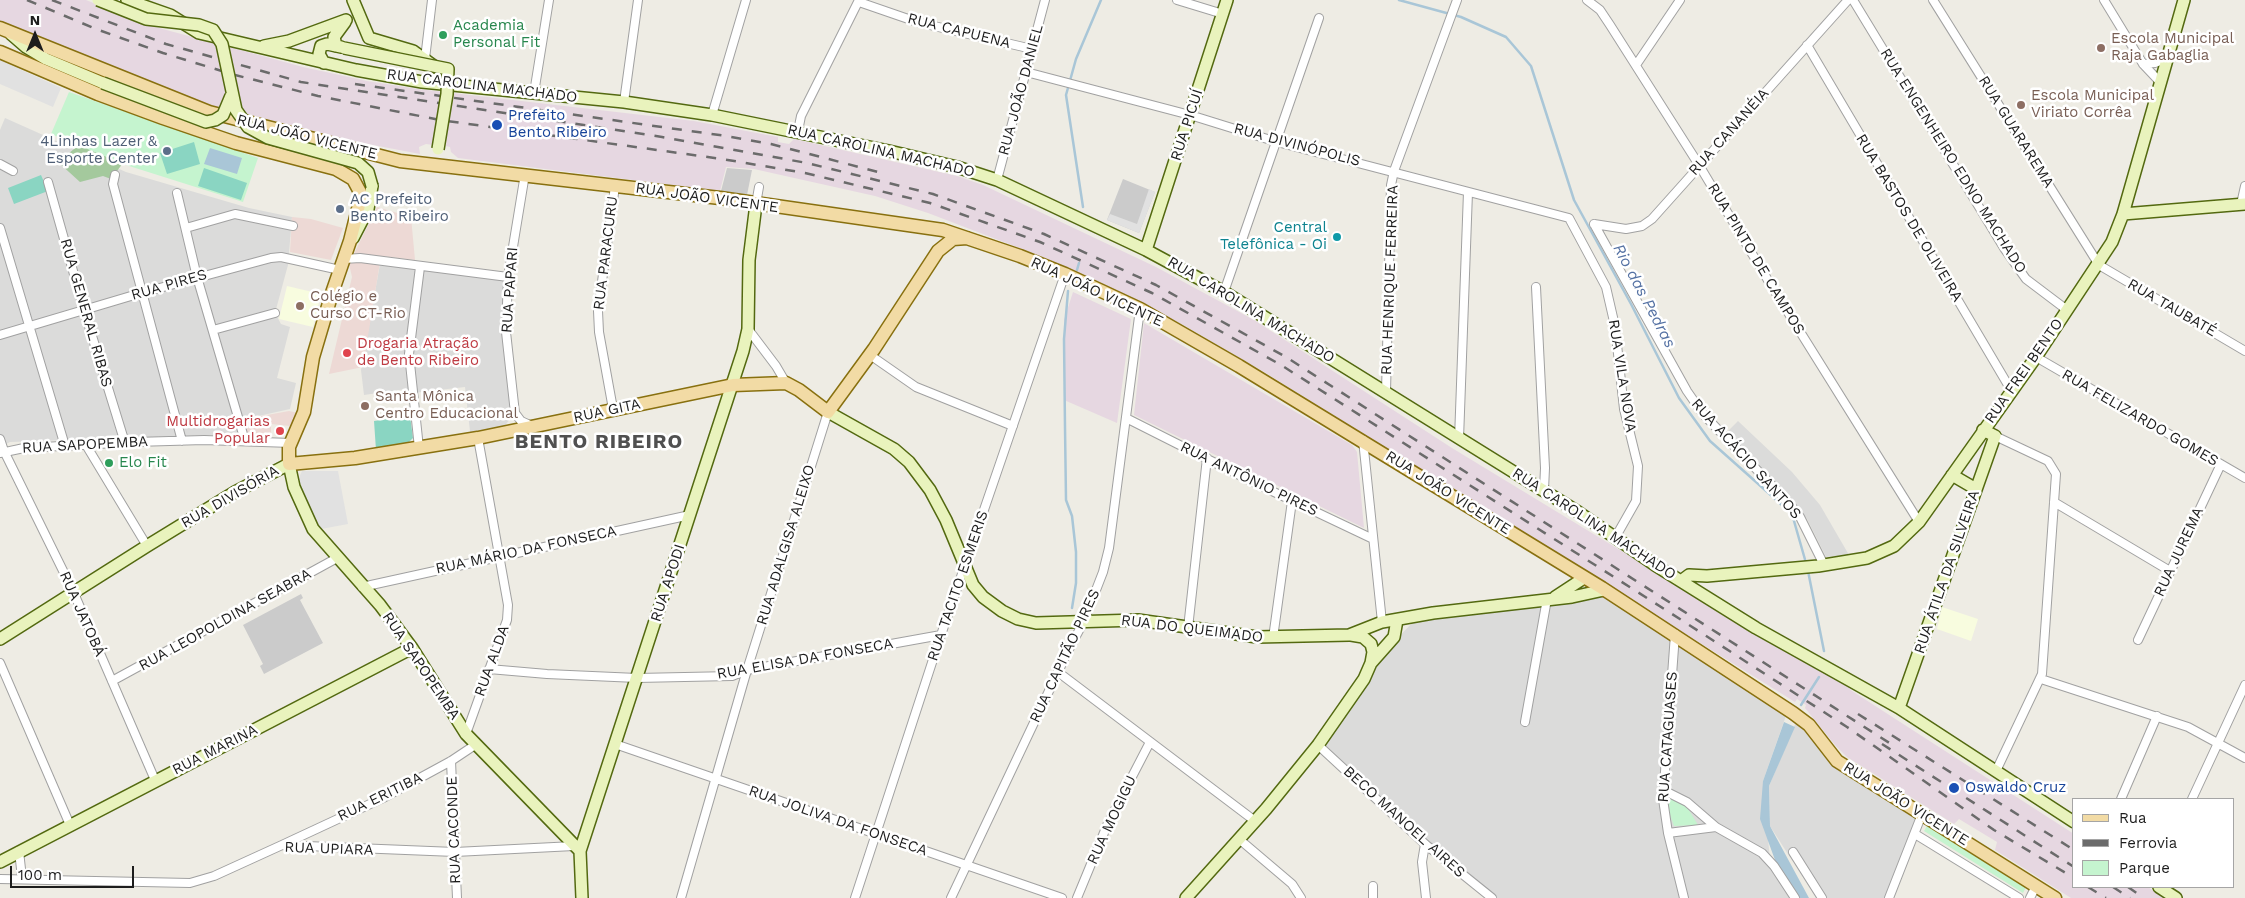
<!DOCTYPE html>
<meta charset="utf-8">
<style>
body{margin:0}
#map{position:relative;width:2245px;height:898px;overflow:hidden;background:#eeece4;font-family:"Work Sans",sans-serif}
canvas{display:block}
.legend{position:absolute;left:2072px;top:798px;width:162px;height:90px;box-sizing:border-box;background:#fff;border:1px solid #a5a5a5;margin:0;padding:6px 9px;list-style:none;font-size:15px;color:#1d1d1d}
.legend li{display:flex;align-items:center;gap:10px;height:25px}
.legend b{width:25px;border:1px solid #a5a5a5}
.north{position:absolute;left:10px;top:10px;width:50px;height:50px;-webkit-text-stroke:4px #fff;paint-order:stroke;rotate:0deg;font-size:14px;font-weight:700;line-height:20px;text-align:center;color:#1d1d1d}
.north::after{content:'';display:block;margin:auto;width:18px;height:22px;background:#1d1d1d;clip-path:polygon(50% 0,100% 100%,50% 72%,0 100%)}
.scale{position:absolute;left:10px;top:866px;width:124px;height:22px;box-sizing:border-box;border:2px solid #1d1d1d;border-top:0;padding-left:6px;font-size:15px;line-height:18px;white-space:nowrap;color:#1d1d1d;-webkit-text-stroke:4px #fff;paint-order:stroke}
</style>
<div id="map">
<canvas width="2245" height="898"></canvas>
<ul class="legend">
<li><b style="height:6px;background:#f2dba5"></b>Rua</li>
<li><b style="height:6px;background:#6b6b6b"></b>Ferrovia</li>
<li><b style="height:14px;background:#c5f4cf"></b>Parque</li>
</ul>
<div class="north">N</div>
<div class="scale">100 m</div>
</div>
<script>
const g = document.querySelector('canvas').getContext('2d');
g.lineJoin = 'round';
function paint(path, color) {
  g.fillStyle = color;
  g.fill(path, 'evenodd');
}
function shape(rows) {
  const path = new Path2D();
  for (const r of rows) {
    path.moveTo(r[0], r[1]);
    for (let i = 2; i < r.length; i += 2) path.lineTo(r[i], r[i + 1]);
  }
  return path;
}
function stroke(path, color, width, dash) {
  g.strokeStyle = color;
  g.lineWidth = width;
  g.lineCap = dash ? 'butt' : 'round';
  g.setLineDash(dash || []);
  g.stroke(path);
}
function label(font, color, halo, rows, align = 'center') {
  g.font = font + ' "Work Sans",sans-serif';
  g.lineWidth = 5;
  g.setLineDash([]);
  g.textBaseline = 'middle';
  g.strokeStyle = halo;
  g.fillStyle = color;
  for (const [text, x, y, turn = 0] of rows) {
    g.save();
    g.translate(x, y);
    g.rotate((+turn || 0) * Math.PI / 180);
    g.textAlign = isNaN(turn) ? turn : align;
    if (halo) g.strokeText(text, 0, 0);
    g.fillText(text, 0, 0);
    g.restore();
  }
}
paint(shape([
 [5,118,126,172,249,208,292,217,288,265,275,313,281,324,290,327,277,378,296,383,290,409,245,419,243,434,10,442,0,447,0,130],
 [380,264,508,277,515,413,498,434,471,440,465,387,413,393,406,389,364,395,361,370],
 [1738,421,1792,472,1820,505,1849,555,1826,557,1807,519,1794,502,1726,433],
 [1604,590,1632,616,1675,634,1788,710,1763,781,1770,861,1793,898,1492,898,1318,745,1381,655,1416,619],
 [1801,719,1837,761,1922,814,1889,898,1816,898,1770,826,1769,786,1796,722]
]), '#dbdbda');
paint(shape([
 [377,207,411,217,415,260,381,256,363,367,329,374,352,277,349,264],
 [292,217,311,219,343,228,331,260,290,252],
 [289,411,298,413,290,426,271,424,271,437,243,434,245,419]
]), '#edd9d5');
paint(shape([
 [0,0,86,0,148,25,303,67,367,81,418,89,694,121,778,137,778,142,789,144,794,139,957,176,983,185,1156,267,1254,320,1452,448,1809,665,1846,685,1852,691,2074,834,2074,887,2148,887,2164,898,2071,898,1995,850,1997,842,1959,819,1954,824,1847,757,1835,745,1805,708,1806,705,1797,699,1795,702,1264,372,1185,326,1093,280,1030,252,928,213,875,196,754,169,726,167,720,191,458,158,451,152,450,147,446,146,447,136,435,134,433,145,426,144,419,147,420,154,300,131,246,116,171,92,22,33,0,22],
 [1073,292,1131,319,1117,423,1064,400,1064,320],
 [1144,323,1352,445,1357,452,1364,528,1134,415]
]), '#e6d7e1');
paint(shape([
 [287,286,321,294,313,327,279,319],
 [1942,607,1978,619,1971,641,1937,629]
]), '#f8fcdf');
paint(shape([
 [727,168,752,170,747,195,721,191],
 [1123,179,1155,192,1139,233,1107,220],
 [301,594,303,598,300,600,323,643,264,674,260,666,263,664,243,625]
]), '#cbcbcb');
paint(shape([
 [79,145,123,163,111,179,103,176,80,182,58,162]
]), '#a4c99d');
paint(shape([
 [69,92,258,158,243,202,126,165,51,134],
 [1667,797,1684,802,1698,825,1674,826,1666,804],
 [1928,824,2026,887,2023,893,1924,831]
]), '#c5f4cf');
paint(shape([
 [194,142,200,164,167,174,160,153],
 [204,168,247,183,241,200,198,186],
 [41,175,48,191,14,204,8,188],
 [410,416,413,438,409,442,376,450,374,421]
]), '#8ad5c2');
paint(shape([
 [0,60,61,88,53,107,0,84],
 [1149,189,1155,192,1139,233,1107,220,1110,214,1137,224],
 [302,471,338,471,348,524,321,529,315,526,298,480]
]), '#e1e1e1');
paint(shape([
 [210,148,242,158,237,174,204,164],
 [1784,722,1795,727,1769,786,1770,826,1809,898,1797,898,1775,860,1760,819,1763,781]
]), '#a9c6d7');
stroke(shape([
 [1399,0,1461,17,1506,37,1531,66,1574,200,1631,304,1679,398,1710,441,1792,514,1806,563],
 [1083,207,1066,95,1076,59,1101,0],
 [1077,270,1079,263],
 [1068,291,1064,339,1065,427,1066,500,1072,516,1076,552,1076,583,1072,608],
 [1808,571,1824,651],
 [1801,705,1819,677]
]), '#a9c6d7', 2.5);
const street = shape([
 [1177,0,1223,14],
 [1587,0,1600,10,1610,25,1699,165,1769,282,1919,522],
 [1853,0,2004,248,2026,279,2067,310],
 [1933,0,2099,265,2245,351],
 [2104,0,2143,64,2160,82],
 [859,2,917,22,1032,49],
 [1807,45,2011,390],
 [425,59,432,0],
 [2143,64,2155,63,2167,58],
 [1636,65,1680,0],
 [1026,72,1190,115,1277,142,1569,218,1606,287,1615,326,1624,409,1638,466,1636,501,1615,538],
 [534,93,549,0],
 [624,102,638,0],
 [712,115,746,0],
 [798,131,801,116,859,0],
 [0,164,13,171],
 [525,174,508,277,506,332,515,413,521,421,532,426],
 [115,175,113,184,182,441],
 [997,180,1045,0],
 [48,182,84,310,125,443],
 [177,193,197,277,245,441],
 [756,204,759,187],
 [2241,204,2245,186],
 [1594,224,1687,391,1703,414,1789,503,1800,517,1824,565],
 [1594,224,1626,229,1642,226,1652,219,1848,0],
 [0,228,65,446],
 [186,228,235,214,293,226],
 [344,259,360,258,508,277],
 [1536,287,1545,468,1544,490],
 [1224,292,1319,18],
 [748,329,776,366,786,383],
 [213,330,275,313],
 [0,335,141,293,271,258,281,257,340,270],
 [870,355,916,387,1013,426],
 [2036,357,2245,478],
 [1386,392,1391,185,1394,171,1457,0],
 [613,409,599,332,598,311,615,186],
 [1126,418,1255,483,1373,539],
 [1995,436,2048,461,2056,474,2042,674,1996,771],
 [0,439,4,451,73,591,155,780],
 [1459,439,1468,192],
 [1363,440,1382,622],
 [86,445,147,546],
 [419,448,409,354,420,267],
 [0,453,24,448,135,442,204,440,291,443],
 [2054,502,2170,571],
 [362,587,690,515],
 [1188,628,1207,458],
 [1675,634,1663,799,1668,833,1684,898],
 [1273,638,1292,501],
 [2138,640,2221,464],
 [0,663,70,825],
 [489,669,547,674,637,678,732,676,747,670,941,635],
 [1058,672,1255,821],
 [2041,679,2188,727,2245,758],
 [112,681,337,558],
 [1525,722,1547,599],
 [466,734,507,620,508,605,478,438],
 [615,744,1062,898],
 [1318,745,1425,844,1492,898],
 [451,761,457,898],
 [1663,790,1687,802,1716,827],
 [2121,799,2157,716],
 [2192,799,2245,685],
 [1668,833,1716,827,1762,853,1774,866,1795,898],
 [1915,834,2019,898],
 [1239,839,1292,884,1301,898],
 [1425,844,1422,862,1426,898],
 [282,845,383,798,451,761,475,745],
 [19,851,22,878],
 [1793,852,1822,898],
 [0,879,190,883,214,876,282,845,455,852,574,846],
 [1373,886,1373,898],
 [681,898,747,670,828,412],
 [855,898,941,635,1065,274],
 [951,898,1066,655,1084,621,1103,572,1109,548,1140,309],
 [1077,898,1108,823,1150,742],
 [1889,898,1922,814],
 [2030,898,2036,886]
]);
const secondary = shape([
 [127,0,170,15,199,33,356,70,422,82,624,102,712,115,889,151,957,167,997,180,1146,250,1224,292,1578,512,1655,565,1756,628,1899,708,2074,822],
 [353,0,369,38,413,51,435,67],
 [11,34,26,47,46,59,103,83],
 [264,46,289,41,346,20],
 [336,46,334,37,345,22],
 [324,63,319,54,321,46,327,44,341,47],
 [2123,214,2245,204],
 [353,238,368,209,372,186],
 [1146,250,1227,0],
 [828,412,894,449,909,462,930,490,946,520,973,585,983,597,1002,611,1018,619,1036,623,1138,620,1257,637,1349,635,1382,622,1433,613,1572,597,1604,590],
 [1952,475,1976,489],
 [1681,581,1689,575,1707,576,1818,566,1867,558,1894,546,1919,522,2036,357,2112,242,2123,214,2184,0],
 [1555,597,1584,578],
 [1351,635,1363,637,1371,644,1373,652,1371,663],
 [0,639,147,546,235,492,289,464,294,487,313,529,380,605,412,648,466,734,580,851],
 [1899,708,1995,436,1983,430],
 [0,862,412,648],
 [2159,887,2176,898],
 [582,898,580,851,743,351,748,329,749,260,756,204],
 [1186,898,1266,809,1318,745,1364,679,1371,663,1394,637,1397,620]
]);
const primary = shape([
 [0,28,209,112,400,161,720,198,943,230,1020,256,1065,274,1140,309,1239,366,1602,588,1793,713,1809,725,1837,761,2055,898],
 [0,52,98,94,163,118,236,143,336,169,353,179,360,192,359,205,350,241,332,293,313,357,304,412,289,447,289,464,355,458,478,438,733,385,786,383,799,390,828,412,874,349,938,251,953,239,967,238]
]);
stroke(street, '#a1a1a1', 10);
stroke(secondary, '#536910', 14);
stroke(primary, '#88700f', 15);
stroke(street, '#fff', 8);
stroke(secondary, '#e9f3bd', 11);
stroke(primary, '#f2dba5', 12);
stroke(shape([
 [27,0,96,29,163,53,235,75,318,96,440,120,722,159,805,173,930,203,1040,242,1152,293,1281,365,1683,621,1847,727,1994,830,2074,878],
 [52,0,166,44,301,82,662,137,807,163,933,194,1044,234,1156,285,1286,357,1891,744],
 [355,84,726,136,771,144,882,173],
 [1858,714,2074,850],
 [1882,744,2074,867],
 [2088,887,2106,898],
 [2113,887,2130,898],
 [2128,887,2144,898]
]), '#6b6b6b', 2.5, [10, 10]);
const secondaryBridge = shape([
 [98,0,146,19,199,25,213,30,222,44,236,110,248,127,268,138,358,163,368,172,372,186],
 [344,48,448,69,447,94,438,149],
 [103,83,206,122,215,120,223,115,231,96]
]);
stroke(secondaryBridge, '#536910', 14, []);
stroke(secondaryBridge, '#e9f3bd', 11);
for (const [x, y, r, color] of [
 [443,35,5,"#2e9e5b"],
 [2101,48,5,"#8d6e63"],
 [2021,105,5,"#8d6e63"],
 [497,125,6,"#1a4fb4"],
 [167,151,5,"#5c6f8a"],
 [340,209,5,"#5c6f8a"],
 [1337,237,5,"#0f9aa8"],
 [300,306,5,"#8d6e63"],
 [347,353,5,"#e0444e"],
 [365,406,5,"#8d6e63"],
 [280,431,5,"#e0444e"],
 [109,463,5,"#2e9e5b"],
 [1954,788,6,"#1a4fb4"]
]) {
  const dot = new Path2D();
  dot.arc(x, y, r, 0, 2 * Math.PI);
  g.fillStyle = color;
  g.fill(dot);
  stroke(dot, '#fff', 2);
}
label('15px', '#27864d', '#fff', [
 ["Academia",453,26],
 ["Personal Fit",453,43],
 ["Elo Fit",119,463]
], 'left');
label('15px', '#1d1d1d', '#fff', [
 ["RUA CAPUENA",959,31,14],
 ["RUA CAROLINA MACHADO",482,86,7],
 ["RUA JOÃO DANIEL",1021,90,-75],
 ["RUA PICUÍ",1187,125,-72],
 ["RUA CANANÉIA",1729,132,-48],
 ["RUA GUARAREMA",2016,132,58],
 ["RUA JOÃO VICENTE",307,137,14],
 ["RUA DIVINÓPOLIS",1297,145,15],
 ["RUA CAROLINA MACHADO",881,151,13],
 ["RUA ENGENHEIRO EDNO MACHADO",1953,161,58],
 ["RUA JOÃO VICENTE",707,198,8],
 ["RUA BASTOS DE OLIVEIRA",1909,218,59],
 ["RUA PARACURU",606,253,-83],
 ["RUA PINTO DE CAMPOS",1756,259,59],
 ["RUA HENRIQUE FERREIRA",1390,280,-88],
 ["RUA PIRES",169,285,-16],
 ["RUA PAPARI",510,290,-86],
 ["RUA JOÃO VICENTE",1097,292,25],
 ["RUA TAUBATÉ",2172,308,30],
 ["RUA CAROLINA MACHADO",1251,310,31],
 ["RUA GENERAL RIBAS",86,313,74],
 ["RUA FREI BENTO",2024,371,-55],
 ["RUA VILA NOVA",1622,376,81],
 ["RUA GITA",607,411,-12],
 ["RUA FELIZARDO GOMES",2140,418,30],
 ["RUA SAPOPEMBA",85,445,-3],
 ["RUA ACÁCIO SANTOS",1746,459,48],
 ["RUA ANTÔNIO PIRES",1249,479,26],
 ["RUA JOÃO VICENTE",1448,493,32],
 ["RUA DIVISÓRIA",230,497,-30],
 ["RUA CAROLINA MACHADO",1594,524,33],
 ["RUA ADALGISA ALEIXO",786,545,-73],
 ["RUA MÁRIO DA FONSECA",526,550,-12],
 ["RUA JUREMA",2179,552,-65],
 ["RUA ÁTILA DA SILVEIRA",1947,572,-71],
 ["RUA APODI",668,583,-72],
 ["RUA TACITO ESMERIS",958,586,-71],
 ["RUA JATOBÁ",82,614,66],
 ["RUA LEOPOLDINA SEABRA",225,620,-29],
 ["RUA DO QUEIMADO",1192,629,7],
 ["RUA CAPITÃO PIRES",1065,656,-65],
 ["RUA ELISA DA FONSECA",805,659,-10],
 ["RUA ALDA",492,661,-70],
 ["RUA SAPOPEMBA",421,666,56],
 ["RUA CATAGUASES",1668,737,-86],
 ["RUA MARINA",215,750,-27],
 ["RUA ERITIBA",380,797,-26],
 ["RUA JOÃO VICENTE",1906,804,32],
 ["RUA MOGIGU",1112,820,-65],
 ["RUA JOLIVA DA FONSECA",838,821,19],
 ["BECO MANOEL AIRES",1404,822,42],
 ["RUA CACONDE",454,830,-92],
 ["RUA UPIARA",329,849,2]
]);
label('15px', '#785e54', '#fff', [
 ["Escola Municipal",2111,39],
 ["Raja Gabaglia",2111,56],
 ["Escola Municipal",2031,96],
 ["Viriato Corrêa",2031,113],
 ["Colégio e",310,297],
 ["Curso CT-Rio",310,314],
 ["Santa Mônica",375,397],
 ["Centro Educacional",375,414]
], 'left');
label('15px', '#164399', '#fff', [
 ["Prefeito",508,116],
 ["Bento Ribeiro",508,133],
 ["Oswaldo Cruz",1965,788]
], 'left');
label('15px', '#4e5e75', '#fff', [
 ["4Linhas Lazer &",157,142],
 ["Esporte Center",157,159],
 ["AC Prefeito",350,200,"left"],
 ["Bento Ribeiro",350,217,"left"]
], 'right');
label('15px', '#0d838f', '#fff', [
 ["Central",1327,228],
 ["Telefônica - Oi",1327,245]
], 'right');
label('15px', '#be3a42', '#fff', [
 ["Drogaria Atração",357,344],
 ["de Bento Ribeiro",357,361],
 ["Multidrogarias",270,422,"right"],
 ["Popular",270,439,"right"]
], 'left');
label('italic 16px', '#5471a3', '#fff', [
 ["Rio das Pedras",1644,296,62]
]);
g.letterSpacing = '1px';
label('bold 20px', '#505050', '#fff', [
 ["BENTO RIBEIRO",599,442]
]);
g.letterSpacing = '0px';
</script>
